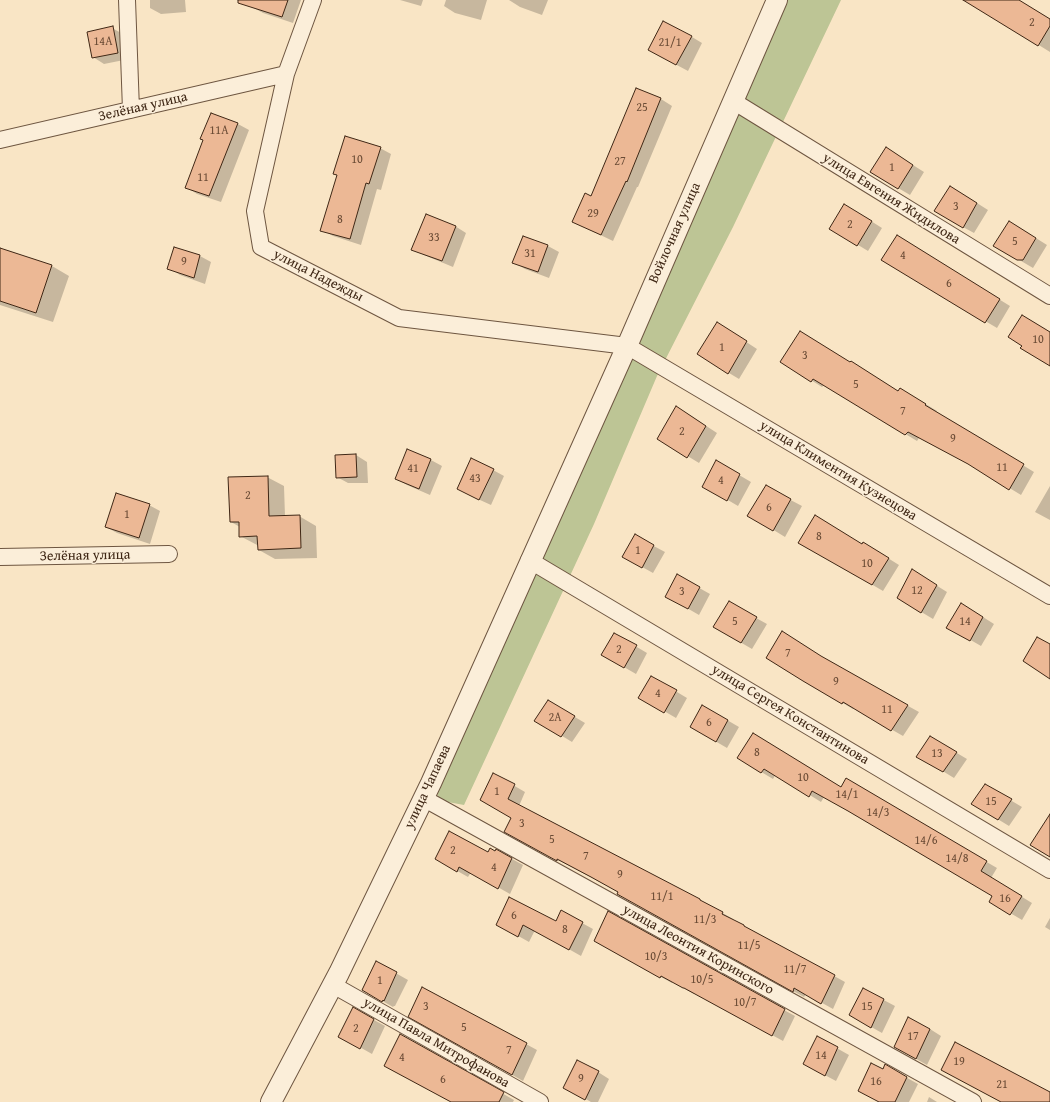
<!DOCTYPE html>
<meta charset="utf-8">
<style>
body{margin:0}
canvas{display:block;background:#f9e5c5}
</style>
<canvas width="1050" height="1102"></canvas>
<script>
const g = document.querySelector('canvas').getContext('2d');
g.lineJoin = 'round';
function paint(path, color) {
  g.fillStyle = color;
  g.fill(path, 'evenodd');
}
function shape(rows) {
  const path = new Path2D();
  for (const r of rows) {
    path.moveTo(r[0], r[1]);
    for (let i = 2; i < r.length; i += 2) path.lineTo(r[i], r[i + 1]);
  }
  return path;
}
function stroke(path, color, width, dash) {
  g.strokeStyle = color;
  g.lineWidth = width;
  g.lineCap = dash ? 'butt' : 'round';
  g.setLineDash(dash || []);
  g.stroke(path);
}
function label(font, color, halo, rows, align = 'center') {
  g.font = font + ' "Gentium Book Plus",serif';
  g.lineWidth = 3;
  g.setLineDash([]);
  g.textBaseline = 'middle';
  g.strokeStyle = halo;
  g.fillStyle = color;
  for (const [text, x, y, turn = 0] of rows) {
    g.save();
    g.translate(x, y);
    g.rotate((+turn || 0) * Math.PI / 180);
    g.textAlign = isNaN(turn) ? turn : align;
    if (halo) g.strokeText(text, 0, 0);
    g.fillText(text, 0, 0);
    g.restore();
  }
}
paint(shape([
 [788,0,841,0,733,227,657,376,594,524,464,805,437,800,439,780,698,199]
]), '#bdc595');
paint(shape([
 [150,0,185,0,186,12,161,14,150,8],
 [254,0,301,0,293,23,263,13,252,7],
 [400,0,423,0,421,6],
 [446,0,487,0,481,20,455,13,444,6],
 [509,0,548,0,542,15,520,7],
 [973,0,1018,0,1050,21,1050,52,971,3],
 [112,28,123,34,129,59,104,64,93,57],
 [692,37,702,43,688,71,660,56],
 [636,89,661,99,672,106,638,187,637,187,613,241,573,222,592,198],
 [211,114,238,124,249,130,221,202,197,194,186,187,204,140],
 [380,148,391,154,381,190,377,189,361,245,333,236,322,230],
 [897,155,924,172,910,195,871,172],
 [961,193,988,210,974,233,963,227],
 [855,211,882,228,868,251,830,228],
 [455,226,466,233,453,267,424,255,413,249],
 [1020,228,1047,245,1033,268,994,245],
 [524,237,548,246,559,252,549,278,525,269,514,262],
 [908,243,1010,306,997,328,882,260],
 [0,249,52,266,69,276,53,322,0,305],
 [200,256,211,262,205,284,180,275,169,268],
 [728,330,757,349,739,379,729,373],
 [782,362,911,395,937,411,936,412,1034,472,1021,495,975,467,919,438,917,441,824,385,822,387],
 [688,414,717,433,699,463,658,438],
 [408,450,431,460,442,466,430,495,407,485,396,479],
 [356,455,367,462,368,483,348,483,337,477,336,456],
 [717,462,751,482,738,506,704,486],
 [493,470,504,476,491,505,469,495],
 [267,477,284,486,285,516,299,516,316,526,317,558,275,559,259,550,259,546,240,536,240,527,231,522],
 [1050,486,1050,520,1035,512],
 [766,487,802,506,785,537,749,515],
 [149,505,160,511,150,544,117,533,106,527],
 [635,536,665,552,653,573,635,563],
 [799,542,862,545,875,550,899,565,883,591],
 [678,576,710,594,699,615,666,596],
 [923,577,947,592,933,619,898,598],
 [729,603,767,624,752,649,714,627],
 [972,610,994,624,981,646,948,627],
 [615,634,647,653,636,674,603,655],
 [829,662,919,712,903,736,854,708,853,709,803,680],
 [652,677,687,698,676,718,640,697],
 [548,701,585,723,572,742,536,720],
 [703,706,739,727,727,748,691,727],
 [930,737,967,759,954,778,918,756],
 [738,758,841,788,846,780,997,868,991,878,1032,903,1022,920,990,901,994,895,824,797,821,802,776,774,773,779],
 [494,774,525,792,519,806,700,900,733,919,733,920,845,982,833,1009,806,994,804,997,629,900,619,892,516,838,512,818],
 [985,785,1022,807,1009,826,973,804],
 [496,850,523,865,510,894,471,872,468,877,436,859,488,853,495,852],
 [1050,918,1050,930,1045,927],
 [556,922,582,923,593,929,581,956,535,930,529,942,497,924],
 [606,947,784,1010,795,1016,783,1041,695,993,694,994,672,982,672,983],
 [376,962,408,980,395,1006,394,1006,393,1007,363,990],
 [863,989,895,1006,882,1033,850,1015],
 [354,1009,385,1026,372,1054,340,1036],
 [409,1016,526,1044,537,1050,523,1081],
 [930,1029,941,1036,927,1065,895,1047],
 [400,1035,514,1100,513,1102,451,1102],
 [817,1037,849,1055,836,1081,804,1064],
 [886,1066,918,1084,909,1102,880,1102],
 [598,1072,609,1079,598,1102,591,1102,565,1087],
 [929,1097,937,1102,927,1102]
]), '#0003');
const building = shape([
 [238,0,288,0,282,17,238,3,238,0],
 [963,0,1019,0,1050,19,1050,26,1038,46,963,0],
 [663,21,692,36,676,65,648,50,663,21],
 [113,26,118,53,92,58,87,32,113,26],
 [636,88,661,98,627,182,626,181,601,235,572,222,585,193,591,196,636,88],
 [211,113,238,123,209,196,185,188,203,140,200,139,211,113],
 [345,136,381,147,369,184,366,183,350,239,320,231,337,175,333,174,345,136],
 [886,147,913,165,898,189,870,172,886,147],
 [950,186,977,203,963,228,934,211,950,186],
 [844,204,872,221,857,246,829,229,844,204],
 [426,214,456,226,442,261,411,250,426,214],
 [1009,221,1036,238,1023,260,1017,260,993,246,1009,221],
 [897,235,1000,299,985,323,881,260,897,235],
 [523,236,548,245,538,272,512,263,523,236],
 [174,247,200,255,194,278,167,269,174,247],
 [0,248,52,265,36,313,0,301,0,248],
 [1022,315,1050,332,1050,366,1020,348,1022,346,1008,337,1022,315],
 [717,322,747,341,728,374,697,354,717,322],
 [800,331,850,362,851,361,898,391,900,388,926,404,925,405,1024,464,1009,490,968,464,908,432,905,435,813,379,811,382,780,362,800,331],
 [676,406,706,426,687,458,657,439,676,406],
 [407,449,431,459,419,489,395,479,407,449],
 [356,454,357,477,336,478,335,455,356,454],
 [471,458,494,469,479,500,457,489,471,458],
 [716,460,740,474,727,501,702,487,716,460],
 [268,476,269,516,300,515,301,548,258,550,257,536,239,537,239,522,230,522,228,477,268,476],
 [766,485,791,499,773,531,747,516,766,485],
 [116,493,150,504,139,538,105,527,116,493],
 [815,515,862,544,863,542,889,558,872,585,798,543,815,515],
 [635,534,654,545,642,568,622,557,635,534],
 [912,569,937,585,921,613,897,598,912,569],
 [677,574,700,587,688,609,665,597,677,574],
 [729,601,757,617,741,643,713,627,729,601],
 [961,603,983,617,970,641,946,628,961,603],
 [782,631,821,656,908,705,891,731,843,702,842,704,803,681,766,658,782,631],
 [614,633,637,645,624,668,601,655,614,633],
 [1037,637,1050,644,1050,679,1023,661,1037,637],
 [651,676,677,690,664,713,638,698,651,676],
 [548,700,575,716,561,737,534,721,548,700],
 [702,705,728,720,716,742,690,727,702,705],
 [753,733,841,787,846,778,987,861,981,871,1022,896,1010,915,989,902,992,896,848,811,812,791,809,797,764,769,761,773,737,758,753,733],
 [930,736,957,752,943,772,916,757,930,736],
 [493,773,515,784,508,799,700,899,700,900,723,912,722,914,744,925,744,926,835,975,821,1004,794,988,793,992,617,894,618,892,591,877,557,859,557,861,504,832,511,818,480,800,493,773],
 [985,784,1012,799,998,820,971,804,985,784],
 [1050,814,1050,857,1030,845,1050,814],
 [449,831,488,852,490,848,495,851,496,849,512,858,498,889,459,867,457,872,435,859,449,831],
 [509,897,556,921,561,910,583,922,569,950,523,925,518,937,496,925,509,897],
 [608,911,785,1009,772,1036,684,988,683,988,661,976,660,978,594,941,608,911],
 [376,961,397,972,384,1001,383,1000,382,1002,362,990,376,961],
 [422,987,527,1043,512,1075,408,1017,422,987],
 [863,988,884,999,871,1028,849,1015,863,988],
 [353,1007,374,1019,360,1049,338,1037,353,1007],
 [908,1017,930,1029,916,1059,894,1047,908,1017],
 [400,1034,504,1092,499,1102,451,1102,384,1066,400,1034],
 [817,1036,838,1047,825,1076,803,1064,817,1036],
 [955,1042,1050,1092,1050,1102,1001,1102,941,1070,955,1042],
 [577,1060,599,1071,585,1100,563,1088,577,1060],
 [871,1063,883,1069,885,1064,907,1077,895,1102,879,1102,858,1091,871,1063]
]);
paint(building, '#ecb895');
stroke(building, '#3f2715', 1);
const minor = shape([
 [127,0,131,110],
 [313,0,286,74,255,211,261,247,399,318,627,346,1050,596],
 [733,101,1050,296],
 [0,140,286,74],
 [0,557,169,554],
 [529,560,1050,870],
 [423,798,973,1102],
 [333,985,540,1102]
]);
const tertiary = shape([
 [271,1102,339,973,431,783,627,346,777,0]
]);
stroke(minor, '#6e5641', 18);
stroke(tertiary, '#6e5641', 22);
stroke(minor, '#fbeed9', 16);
stroke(tertiary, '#fbeed9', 20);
label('12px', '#6a4b35', null, [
 ["2",1032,23],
 ["14А",103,42],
 ["21/1",670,43],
 ["25",642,108],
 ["11А",219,131],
 ["10",357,160],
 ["27",620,162],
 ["1",892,168],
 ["11",203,178],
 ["3",956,207],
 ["29",593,214],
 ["8",340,220],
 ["2",850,225],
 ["33",434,238],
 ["5",1015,242],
 ["31",530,254],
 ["4",903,256],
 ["9",184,262],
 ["6",949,284],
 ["10",1038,340],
 ["1",722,348],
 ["3",805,356],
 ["5",856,385],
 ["7",903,412],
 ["2",682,432],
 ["9",953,439],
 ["11",1002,468],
 ["41",413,469],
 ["43",475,479],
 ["4",721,481],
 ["2",248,496],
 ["6",769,508],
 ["1",127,515],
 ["8",819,537],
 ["1",638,551],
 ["10",867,564],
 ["12",917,591],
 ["3",682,592],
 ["5",735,622],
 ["14",965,622],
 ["2",619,650],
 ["7",788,654],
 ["9",836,682],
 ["4",658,694],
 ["11",887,710],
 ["2А",555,718],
 ["6",709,723],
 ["8",757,753],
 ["13",937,754],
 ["10",803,778],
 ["1",497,792],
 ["14/1",847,795],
 ["15",991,802],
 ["14/3",878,813],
 ["3",522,824],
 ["5",552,840],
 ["14/6",926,841],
 ["2",453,851],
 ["7",586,857],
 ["14/8",957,859],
 ["4",494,868],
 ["9",620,875],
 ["11/1",662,897],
 ["16",1005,899],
 ["6",514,916],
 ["11/3",705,920],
 ["8",565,930],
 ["11/5",749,946],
 ["10/3",656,957],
 ["11/7",795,970],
 ["10/5",702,980],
 ["1",380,981],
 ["10/7",745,1003],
 ["3",426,1007],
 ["15",867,1007],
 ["5",464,1028],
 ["2",356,1029],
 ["17",913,1037],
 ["7",509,1051],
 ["14",821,1056],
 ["4",402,1058],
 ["19",959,1062],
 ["9",581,1079],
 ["6",443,1080],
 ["16",876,1082],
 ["21",1002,1085]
]);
label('14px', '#3f2715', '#fbeed9', [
 ["Зелёная улица",143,107,-13],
 ["улица Евгения Жидилова",891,199,32],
 ["Войлочная улица",675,233,-66],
 ["улица Надежды",318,276,27],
 ["улица Климентия Кузнецова",838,471,31],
 ["Зелёная улица",85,556,-1],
 ["улица Сергея Константинова",790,715,31],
 ["улица Чапаева",428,787,-65],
 ["улица Леонтия Коринского",698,950,29],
 ["улица Павла Митрофанова",436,1043,30]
]);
</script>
